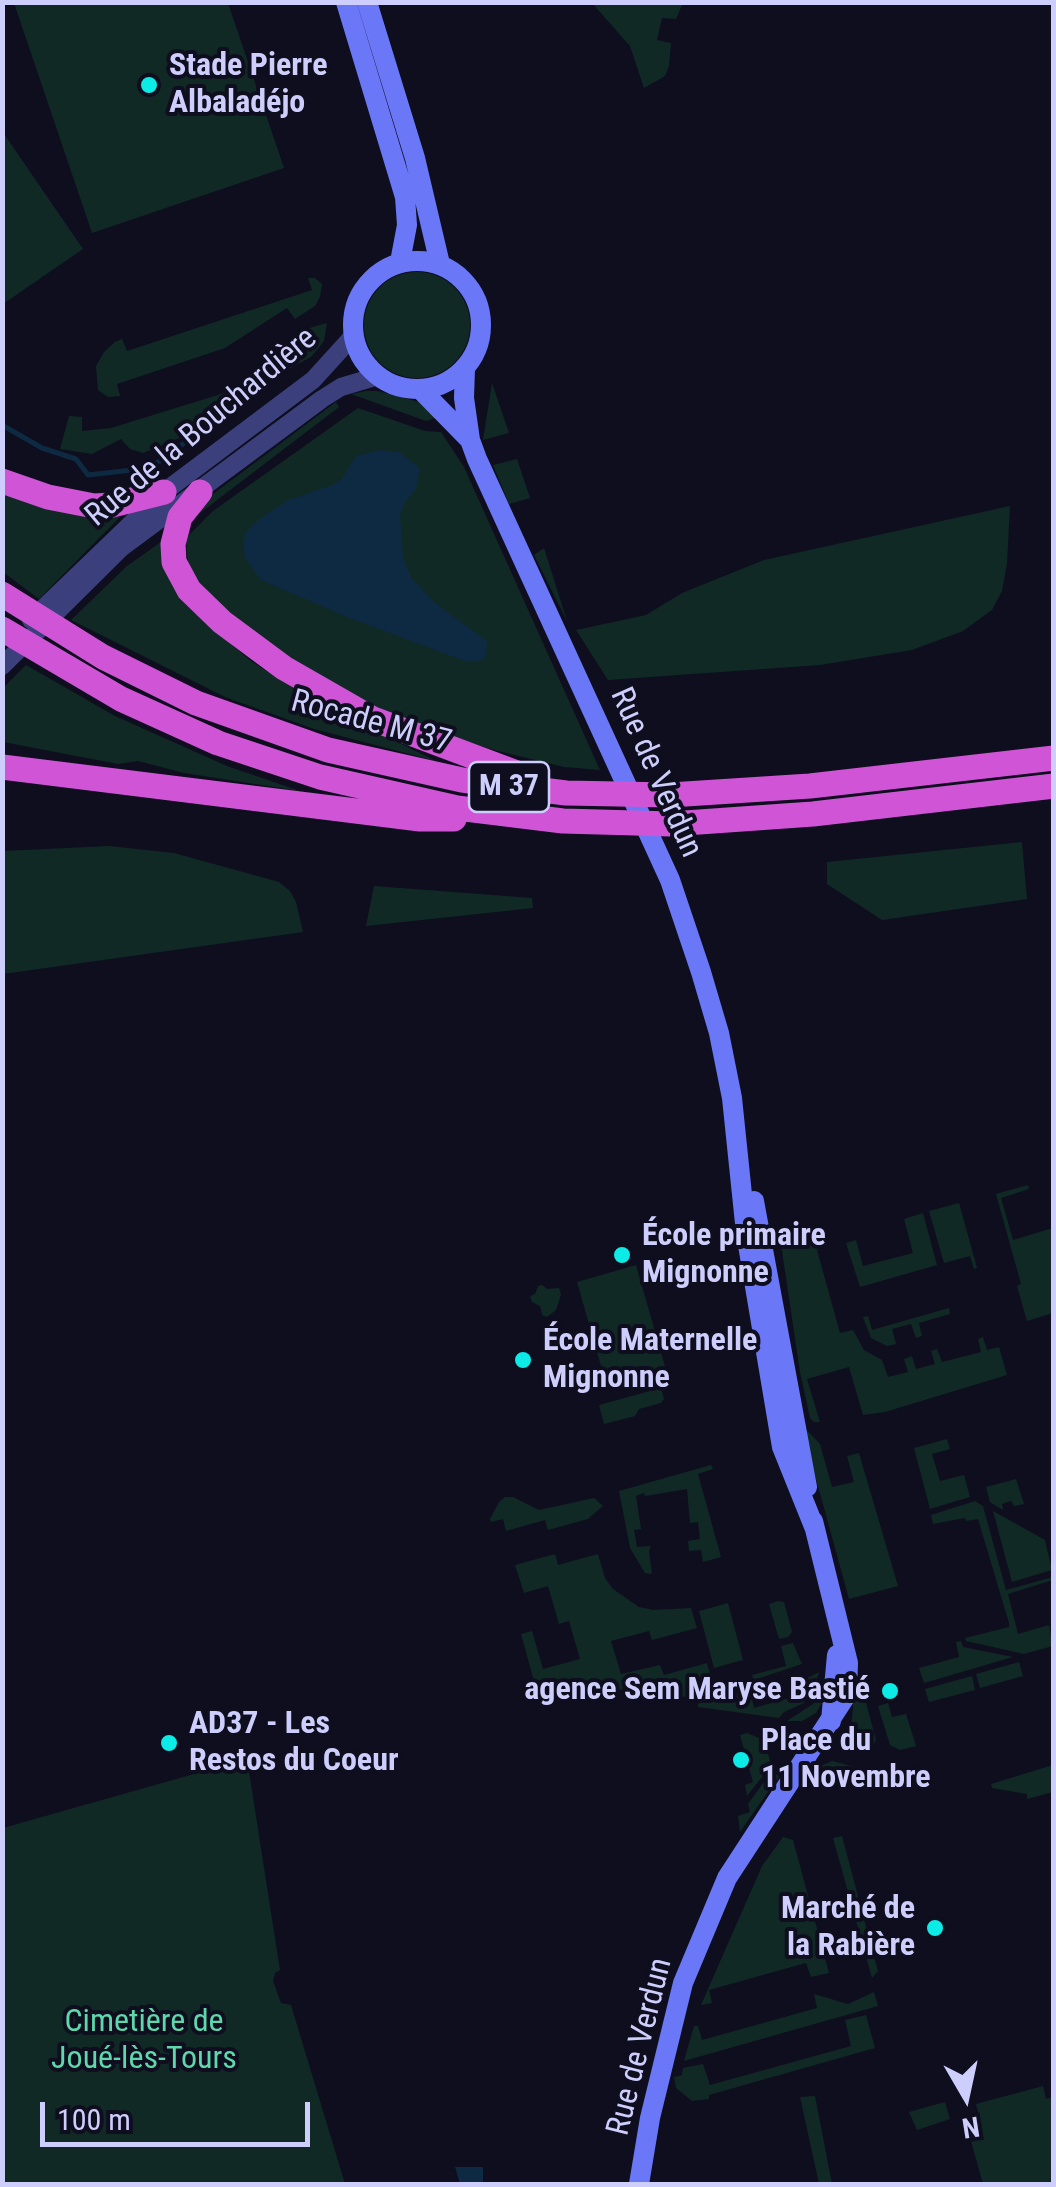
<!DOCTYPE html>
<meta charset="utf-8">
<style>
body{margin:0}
#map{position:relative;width:1056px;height:2187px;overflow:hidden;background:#0e0e1f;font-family:"Roboto Condensed",sans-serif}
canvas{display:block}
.frame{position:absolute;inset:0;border:5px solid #cecefd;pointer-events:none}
.north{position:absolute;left:916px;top:2047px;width:100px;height:100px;-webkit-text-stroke:8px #0e0e1f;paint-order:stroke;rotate:171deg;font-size:28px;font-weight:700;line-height:40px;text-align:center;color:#cecefd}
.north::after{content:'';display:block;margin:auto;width:35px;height:45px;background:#cecefd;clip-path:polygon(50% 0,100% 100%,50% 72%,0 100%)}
.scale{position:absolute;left:40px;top:2102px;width:270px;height:45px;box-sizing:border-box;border:5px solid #cecefd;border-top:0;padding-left:12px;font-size:30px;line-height:35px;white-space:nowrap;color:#cecefd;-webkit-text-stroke:8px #0e0e1f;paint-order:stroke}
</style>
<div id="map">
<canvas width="1056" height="2187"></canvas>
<div class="frame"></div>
<div class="north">N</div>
<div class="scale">100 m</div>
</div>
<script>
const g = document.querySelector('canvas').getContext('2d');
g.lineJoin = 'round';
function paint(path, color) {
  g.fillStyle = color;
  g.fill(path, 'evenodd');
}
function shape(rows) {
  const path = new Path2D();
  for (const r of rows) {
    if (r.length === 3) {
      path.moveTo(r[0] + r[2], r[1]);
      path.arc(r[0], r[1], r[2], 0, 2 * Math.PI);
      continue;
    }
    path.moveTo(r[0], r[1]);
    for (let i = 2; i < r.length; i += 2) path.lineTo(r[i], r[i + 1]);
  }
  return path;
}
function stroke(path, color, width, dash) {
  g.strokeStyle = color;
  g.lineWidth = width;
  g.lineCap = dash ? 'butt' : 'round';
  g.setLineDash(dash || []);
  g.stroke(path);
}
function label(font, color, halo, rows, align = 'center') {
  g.font = font + ' "Roboto Condensed",sans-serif';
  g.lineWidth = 8;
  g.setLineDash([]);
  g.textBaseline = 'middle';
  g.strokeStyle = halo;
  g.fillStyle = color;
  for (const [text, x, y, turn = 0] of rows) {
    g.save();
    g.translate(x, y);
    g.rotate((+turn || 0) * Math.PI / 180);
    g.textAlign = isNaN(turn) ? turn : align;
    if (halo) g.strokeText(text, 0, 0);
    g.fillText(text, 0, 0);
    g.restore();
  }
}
paint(shape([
 [14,3,228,3,284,168,92,233],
 [592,3,683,3,676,19,662,18,657,40,671,43,669,66,665,76,644,88,630,46],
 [2,131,83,249,3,304,2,304],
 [417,325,53],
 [308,278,315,278,322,284,320,297,315,306,295,319,287,308,225,348,117,384,120,396,108,397,98,390,96,366,104,352,115,342,122,339,127,351,312,290],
 [327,323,324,341,311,357,257,386,192,432,168,443,143,453,130,449,121,439,92,454,60,449,69,416,82,417,82,431,111,428,234,390,314,341,306,329],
 [492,383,509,433,483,440],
 [366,391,378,391,423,403,441,416,426,421,351,394],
 [336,402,339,407,187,523,201,503],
 [358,408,425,431,441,432,464,467,600,770,564,767,494,750,403,721,345,691,266,643,197,584,188,563,186,538,213,511],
 [517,459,530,498,509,504,493,465],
 [3,490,117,513,120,517,39,599,3,572],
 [1010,506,1007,563,1002,591,992,610,963,631,912,650,820,665,608,680,576,630,646,615,682,593,764,560],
 [161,542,232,645,251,661,310,699,436,761,314,729,225,697,71,620,127,566],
 [544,548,567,621,534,555],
 [26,665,115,716,227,766,300,791,184,773,138,761,118,764,3,742,3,688],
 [1022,842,1027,899,882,920,827,884,827,862],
 [109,846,174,853,279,882,290,891,296,902,303,932,3,974,3,851],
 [374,886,532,898,533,908,366,926],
 [1028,1185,1029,1189,1001,1198,1013,1240,1053,1228,1053,1313,1027,1321,1017,1286,1021,1284,996,1194],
 [959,1203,977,1268,974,1269,970,1256,944,1263,929,1211],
 [923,1213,937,1265,860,1287,846,1243,856,1240,863,1266,913,1253,904,1219],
 [796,1229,808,1230,819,1238,825,1247,817,1250,840,1333,853,1330,864,1350,882,1360,888,1377,908,1372,904,1359,912,1356,916,1369,935,1364,931,1351,937,1349,942,1362,981,1352,978,1339,983,1337,987,1350,999,1347,1007,1375,885,1412,863,1415,849,1367,807,1379,820,1422,814,1422,810,1418,800,1372,783,1258,781,1241,787,1235,789,1242,799,1240],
 [636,1265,666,1370,607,1387,577,1282],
 [542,1285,547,1289,559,1288,561,1295,556,1310,547,1317,542,1315,540,1306,532,1302,530,1296,535,1294,538,1286],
 [949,1308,950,1314,919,1323,922,1336,916,1338,911,1324,892,1329,896,1344,887,1346,871,1338,863,1317,868,1316,872,1330],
 [661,1388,664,1399,661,1403,639,1409,635,1416,604,1424,599,1405],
 [801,1424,820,1444,832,1487,854,1482,847,1456,859,1453,898,1586,849,1599],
 [947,1439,950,1449,932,1454,940,1481,964,1475,970,1497,930,1509,914,1448],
 [711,1465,713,1469,698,1474,721,1557,703,1562,701,1550,689,1551,688,1541,700,1539,698,1522,690,1523,687,1489,645,1496,644,1493,636,1496,641,1529,634,1530,637,1547,651,1546,649,1550,652,1574,645,1573,630,1548,619,1491],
 [1016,1479,1024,1504,1014,1506,1011,1501,1002,1504,1003,1510,990,1502,986,1487],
 [505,1497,513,1497,539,1510,594,1498,603,1506,588,1519,548,1530,545,1520,506,1531,503,1519,491,1522,490,1519,499,1502],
 [975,1501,983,1506,1006,1590,1053,1577,1053,1580,1008,1594,1018,1634,1049,1625,1053,1646,1024,1654,966,1641,965,1638,1009,1627,1009,1623,978,1519,966,1521,965,1518,933,1524,931,1515],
 [993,1511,1045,1540,1052,1570,1012,1582],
 [555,1554,558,1565,598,1554,605,1578,613,1589,639,1607,653,1610,691,1608,697,1628,652,1640,649,1631,611,1641,621,1674,660,1665,664,1675,707,1663,714,1689,698,1698,534,1681,521,1634,532,1631,543,1669,580,1659,569,1621,559,1624,548,1586,524,1593,515,1565],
 [778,1601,784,1602,792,1632,788,1637,779,1639,769,1604],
 [728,1603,743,1660,714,1668,699,1611],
 [961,1641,963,1647,1013,1657,924,1683,919,1668,959,1657,956,1642],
 [793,1643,802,1664,754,1680,752,1675,786,1666,781,1646],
 [1019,1662,1023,1676,980,1688,976,1674],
 [819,1672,813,1691,804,1703,784,1712,779,1718,698,1707,698,1704,736,1685,741,1701,752,1699,754,1708,807,1693,804,1680],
 [826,1674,828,1675,823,1701,816,1713,802,1721,787,1721,813,1704],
 [972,1676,975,1690,929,1702,925,1689],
 [854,1694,864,1695,876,1740,871,1750,851,1730],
 [888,1703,892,1717,906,1714,916,1746,900,1750,890,1745,878,1706],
 [747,1733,764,1740,770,1761,765,1773,747,1796,745,1785,753,1782,740,1735],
 [247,1759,280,1970,275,1973,273,1981,281,2003,291,2005,345,2184,3,2184,3,1828],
 [832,1761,863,1769,861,1777,856,1781,835,1782,818,1789,805,1784,818,1767],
 [1053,1765,1053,1792,1027,1799,1027,1794,992,1788,991,1784],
 [772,1771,779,1776,740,1832,738,1816,750,1812,748,1804],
 [842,1836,878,1971,872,1978,833,1838],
 [783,1837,793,1840,829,1973,811,1977,806,1963,709,1990,712,2003,701,2005,762,1866],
 [874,1992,878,2006,684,2061,694,2026,698,2026,702,2040,817,2008,814,1994,848,2004],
 [866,2015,875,2048,709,2095,709,2099,692,2101,676,2088,674,2077,682,2075,683,2068,703,2064,710,2085,851,2046,845,2020],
 [1043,2086,1046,2099,1053,2097,1053,2184,983,2184,969,2134,962,2135,961,2123,979,2115,976,2104],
 [815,2096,832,2184,819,2184,800,2097],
 [945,2102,950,2119,917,2130,909,2112]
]), '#112925');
paint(shape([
 [379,450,399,452,420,468,416,489,405,502,400,515,403,558,412,579,435,603,487,641,486,657,479,662,465,661,347,617,261,580,245,558,243,545,246,532,260,519,286,501,332,485,343,478,356,456],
 [455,2167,483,2167,483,2184,460,2184]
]), '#0e2942');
stroke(shape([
 [2,425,42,448,76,459,88,475,141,469],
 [141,470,160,461,215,420]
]), '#0e2942', 5);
stroke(shape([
 [31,620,164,492,313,380,353,336],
 [2,666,121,548,322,399,341,387,378,376]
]), '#3b407c', 18);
stroke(shape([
 [346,2,405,197,407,225,400,262],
 [367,2,415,158,440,264],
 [417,325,64],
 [465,368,464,398,470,440,477,459,670,880,701,972,719,1033,732,1098,746,1233,782,1447,815,1529],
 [420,389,468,438],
 [754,1201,807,1487],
 [831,1721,837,1655],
 [639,2184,650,2118,683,1983,727,1878,847,1694,848,1663,813,1521]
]), '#6a78f8', 20);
stroke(shape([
 [2,481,48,497,94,506,112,505,164,492],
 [200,492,180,517,173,544,174,562,189,590,222,622,284,668,373,719,538,781],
 [2,594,103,657,196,703,328,750,462,780,566,793,670,795,810,786,1054,758],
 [2,629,121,699,218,743,320,777,457,808,563,821,671,824,813,814,1054,786],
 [2,767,420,819,454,819]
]), '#d055d6', 25);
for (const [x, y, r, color] of [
 [149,85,10,"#0cebe5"],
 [622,1255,10,"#0cebe5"],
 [523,1360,10,"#0cebe5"],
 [890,1691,10,"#0cebe5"],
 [169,1743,10,"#0cebe5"],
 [741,1760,10,"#0cebe5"],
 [935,1928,10,"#0cebe5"]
]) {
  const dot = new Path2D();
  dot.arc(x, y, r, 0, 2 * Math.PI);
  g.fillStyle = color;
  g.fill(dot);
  stroke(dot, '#0e0e1f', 4);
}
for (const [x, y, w] of [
 [509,787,80]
]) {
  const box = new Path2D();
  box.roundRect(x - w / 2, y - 25, w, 50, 8);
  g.fillStyle = '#0e0e1f';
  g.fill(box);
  stroke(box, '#cecefd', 2.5);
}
label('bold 30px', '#cecefd', null, [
 ["M 37",509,787]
]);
label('bold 32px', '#cecefd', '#0e0e1f', [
 ["Stade Pierre",169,67],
 ["Albaladéjo",169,104],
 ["École primaire",642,1237],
 ["Mignonne",642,1274],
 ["École Maternelle",543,1342],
 ["Mignonne",543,1379],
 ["agence Sem Maryse Bastié",870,1691,"right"],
 ["AD37 - Les",189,1725],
 ["Restos du Coeur",189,1762],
 ["Place du",761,1742],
 ["11 Novembre",761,1779],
 ["Marché de",915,1910,"right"],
 ["la Rabière",915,1947,"right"]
], 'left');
label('32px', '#cecefd', '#0e0e1f', [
 ["Rue de la Bouchardière",202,428,-40],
 ["Rocade M 37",371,723,15],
 ["Rue de Verdun",655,773,66],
 ["Rue de Verdun",641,2047,-76]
]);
label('32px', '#5ed8ab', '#0e0e1f', [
 ["Cimetière de",144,2023],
 ["Joué-lès-Tours",144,2060]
]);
</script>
